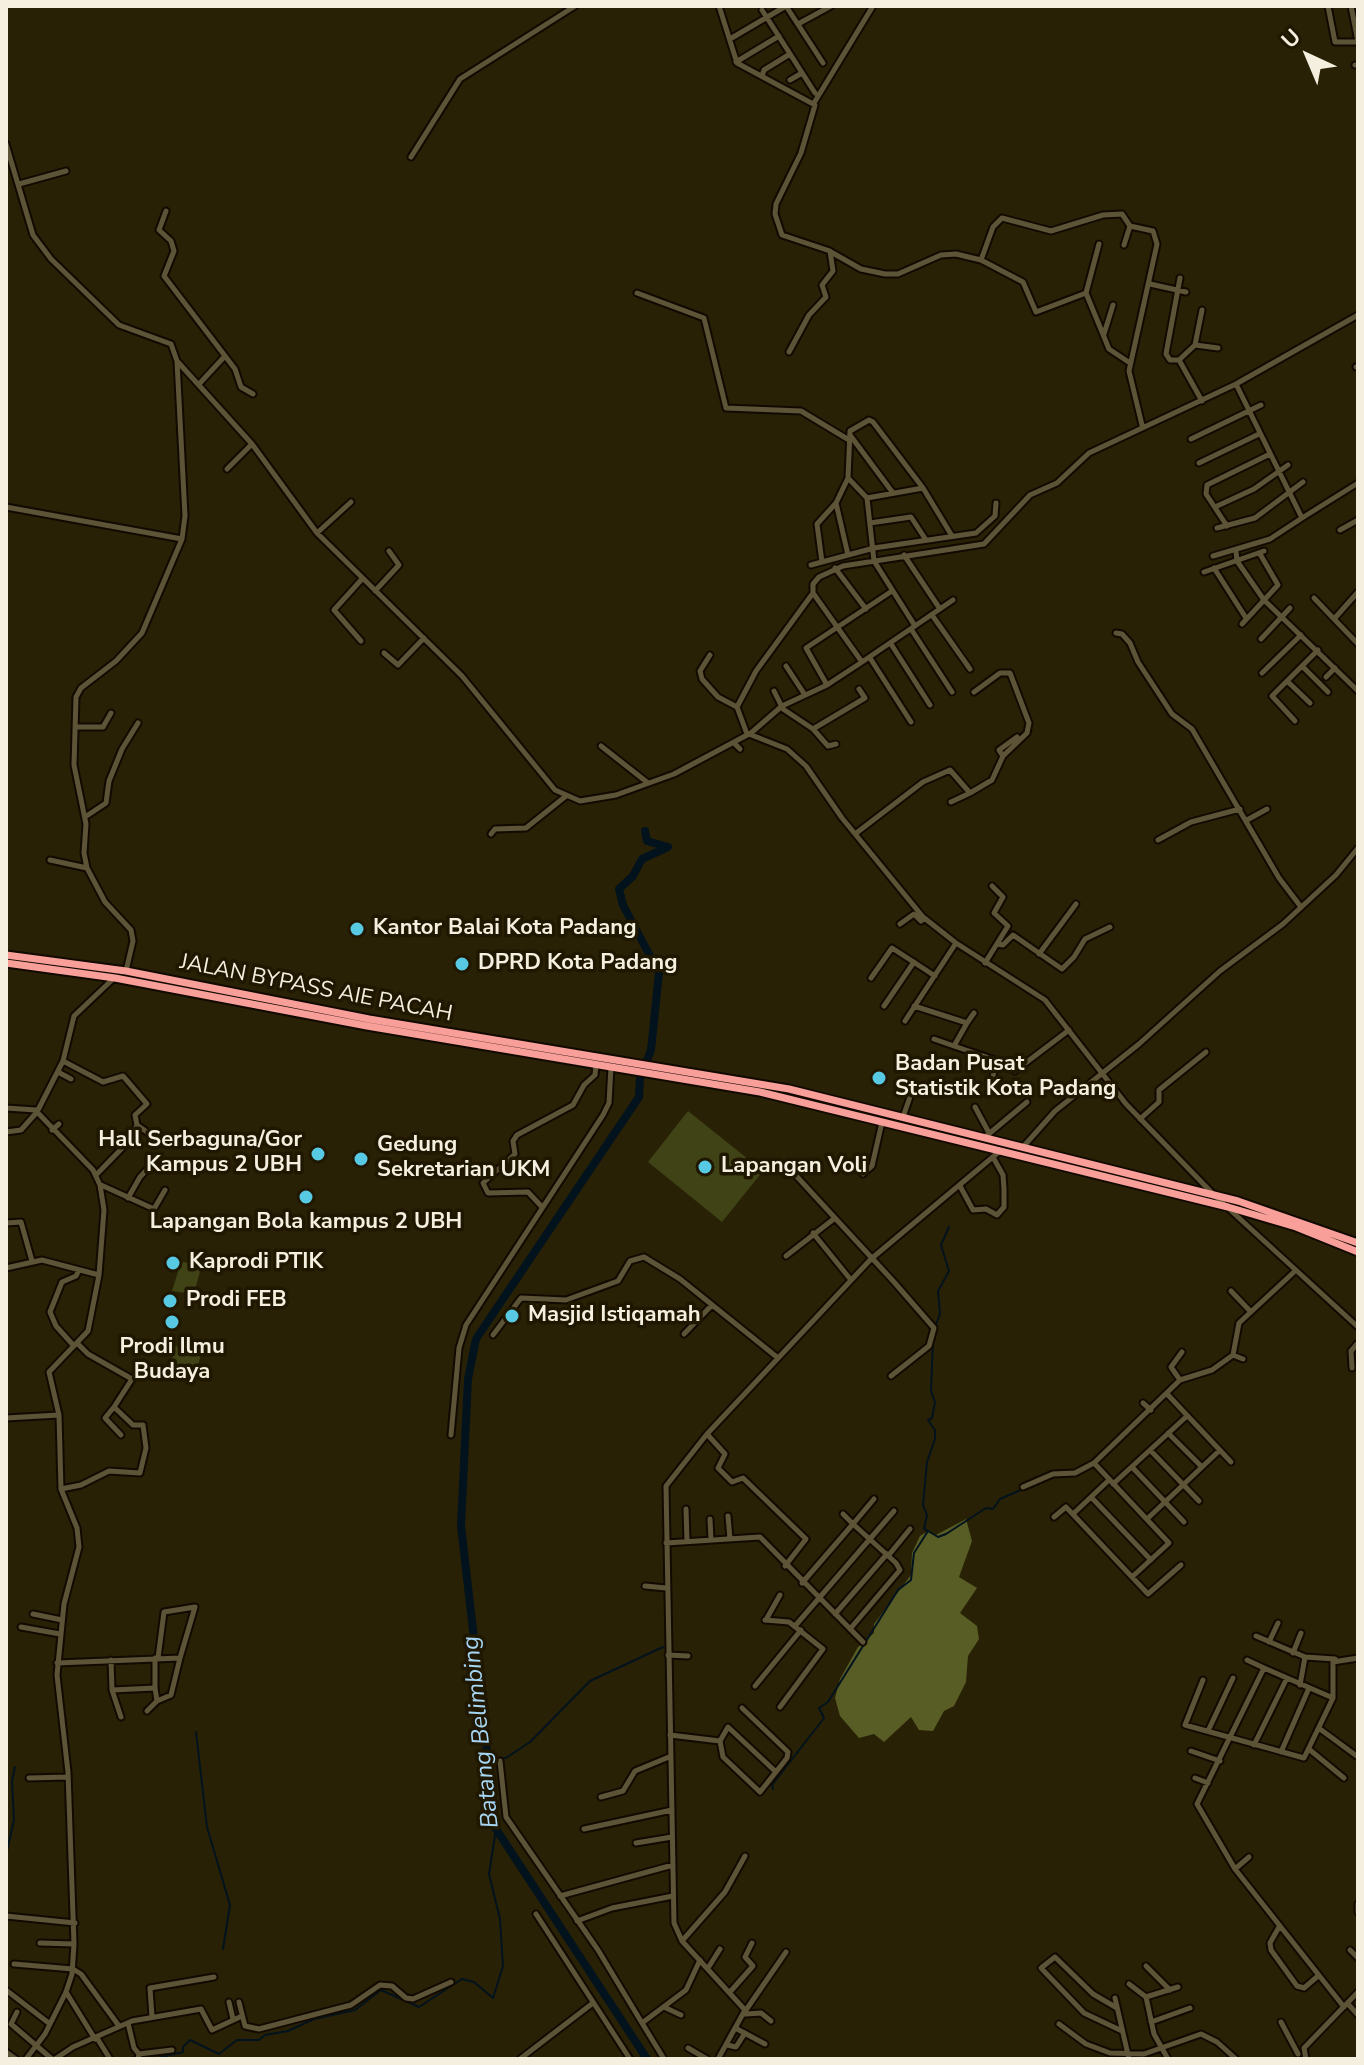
<!DOCTYPE html>
<style>
body{margin:0}
#map{position:relative;width:1364px;height:2065px;overflow:hidden;background:#292105;font-family:"Nunito Sans",sans-serif}
canvas{display:block}
.frame{position:absolute;inset:0;border:8px solid #f4efdf;pointer-events:none}
.north{position:absolute;left:1268px;top:16px;width:80px;height:80px;-webkit-text-stroke:6px #201700;paint-order:stroke;rotate:316deg;font-size:22px;font-weight:700;line-height:32px;text-align:center;color:#f4efdf}
.north::after{content:'';display:block;margin:auto;width:28px;height:36px;background:#f4efdf;clip-path:polygon(50% 0,100% 100%,50% 72%,0 100%)}
</style>
<div id="map">
<canvas width="1364" height="2065"></canvas>
<div class="frame"></div>
<div class="north">U</div>
</div>
<script>
const g = document.querySelector('canvas').getContext('2d');
g.lineJoin = 'round';
function paint(path, color) {
  g.fillStyle = color;
  g.fill(path, 'evenodd');
}
function shape(rows) {
  const path = new Path2D();
  for (const r of rows) {
    path.moveTo(r[0], r[1]);
    for (let i = 2; i < r.length; i += 2) path.lineTo(r[i], r[i + 1]);
  }
  return path;
}
function stroke(path, color, width, dash) {
  g.strokeStyle = color;
  g.lineWidth = width;
  g.lineCap = dash ? 'butt' : 'round';
  g.setLineDash(dash || []);
  g.stroke(path);
}
function label(font, color, halo, rows, align = 'center') {
  g.font = font + ' "Nunito Sans",sans-serif';
  g.lineWidth = 7;
  g.setLineDash([]);
  g.textBaseline = 'middle';
  g.strokeStyle = halo;
  g.fillStyle = color;
  for (const [text, x, y, turn = 0] of rows) {
    g.save();
    g.translate(x, y);
    g.rotate((+turn || 0) * Math.PI / 180);
    g.textAlign = isNaN(turn) ? turn : align;
    if (halo) g.strokeText(text, 0, 0);
    g.fillText(text, 0, 0);
    g.restore();
  }
}
paint(shape([
 [688,1111,763,1171,722,1222,648,1162],
 [181,1262,202,1264,194,1294,172,1291],
 [175,1346,202,1350,196,1374,171,1365]
]), '#3f4316');
paint(shape([
 [966,1519,972,1541,959,1577,977,1588,960,1613,977,1626,979,1639,968,1656,966,1682,954,1706,944,1711,933,1731,919,1730,911,1717,884,1742,874,1734,859,1738,840,1716,835,1698,840,1679,858,1647,874,1633,874,1624,911,1575,912,1553,920,1536,928,1531,936,1535]
]), '#575d25');
stroke(shape([
 [935,1327,940,1314,938,1291,949,1271,941,1245,949,1227],
 [1040,1482,1053,1477],
 [928,1531,938,1537,946,1534,986,1508,993,1509,1000,1499,1023,1489],
 [196,1732,207,1827,230,1905,223,1949],
 [488,1758,506,1758,530,1742,590,1681,663,1647],
 [773,1789,772,1785,824,1718,819,1708,828,1702,898,1590,911,1580,914,1553,928,1531,924,1529,927,1515,923,1505,927,1462,935,1439,935,1430,928,1420,932,1418,935,1402,931,1391,933,1341],
 [6,1855,14,1820,12,1781,15,1767],
 [6,1869,6,1881],
 [128,2059,135,2057],
 [153,2059,183,2052,183,2047,190,2040,219,2054,237,2040,259,2040,265,2035,288,2031,314,2019,355,2010,381,1990,419,2007,462,1979,474,1982,493,1998,503,1966,500,1919,489,1874,496,1829]
]), '#03131d', 2);
stroke(shape([
 [645,831,647,841,668,847,642,859,633,876,619,889,623,905,659,973,651,1050,640,1078,639,1097,476,1339,468,1379,461,1526,496,1829,647,2059]
]), '#03131d', 8);
const minor = shape([
 [719,6,737,63,815,105,801,153,776,204,775,214,782,235,830,251,833,271,822,285,826,297,809,315,789,352],
 [786,6,823,63],
 [1328,6,1335,42,1358,42],
 [1351,6,1358,42],
 [762,10,815,93],
 [798,24,831,6],
 [730,39,786,6],
 [736,62,779,36],
 [1355,65,1358,65],
 [762,76,764,70,790,54],
 [790,80,802,73],
 [814,103,873,6],
 [6,144,33,235,51,259,119,325,171,344,177,361,252,444,317,533,462,676,555,790,580,801,616,795,674,774,749,734,787,749,806,766,842,818,923,917,956,943,1045,1000,1126,1104,1215,1196,1358,1327],
 [411,157,460,79,575,6],
 [19,184,66,171],
 [166,211,159,230,171,241,174,251,164,276,235,369,241,387,253,394],
 [1124,245,1130,226],
 [831,252,861,269,885,274,898,274,941,255,956,254,981,260,1023,282,1036,312,1086,293,1109,349,1130,363],
 [981,260,993,227,1002,218,1051,231,1103,215,1122,214,1130,226,1153,231,1157,244,1129,371,1142,425],
 [1180,278,1166,354,1170,360,1179,360,1202,401],
 [1150,284,1186,292],
 [637,293,704,318,726,408,801,411,849,440],
 [1086,293,1099,244],
 [1104,334,1113,305],
 [1195,345,1202,310],
 [1179,360,1195,345,1218,348],
 [1356,367,1358,366],
 [200,383,225,356],
 [1236,384,1302,518,1358,483],
 [850,435,893,493],
 [1191,439,1261,405],
 [1199,463,1259,434],
 [227,469,252,444],
 [848,478,867,498,874,561,915,626],
 [867,498,923,488],
 [836,503,848,555],
 [6,507,182,539],
 [1215,507,1254,489,1288,465],
 [870,523,911,517,926,540],
 [1227,526,1206,494,1207,485,1270,454],
 [1217,528,1255,518,1303,482],
 [1340,530,1358,520],
 [317,533,351,502],
 [952,536,923,488,873,422,869,420,850,431,848,478,836,503,817,524,822,562,874,548,976,533,995,516,996,503],
 [1236,551,1237,561,1264,600,1358,691],
 [904,555,940,609],
 [1213,556,1270,539,1302,518],
 [811,565,822,562],
 [835,568,866,609],
 [1214,568,1246,618],
 [1204,572,1264,551],
 [375,591,399,565,389,551],
 [1358,592,1334,619,1358,644],
 [1314,598,1334,619],
 [953,600,862,662,813,593,813,584,819,577,843,566,984,544,1030,495,1057,483,1089,453,1236,384,1358,315],
 [932,615,970,669],
 [1242,624,1278,585,1260,554],
 [911,629,952,692],
 [1116,633,1122,634,1130,643,1138,662,1172,714,1192,729,1279,878,1301,907],
 [1261,639,1290,608],
 [361,641,334,610,362,579],
 [891,644,930,705],
 [384,653,398,665,424,638],
 [710,655,700,671,702,679,718,697,737,707],
 [870,658,911,722],
 [786,666,805,695],
 [1302,666,1328,692],
 [1262,673,1301,635],
 [1326,677,1335,668],
 [1287,681,1310,703],
 [827,685,806,648,892,591],
 [774,691,783,709,813,729,865,698,859,689],
 [1295,721,1272,696,1318,650],
 [75,727,103,727,111,713],
 [813,729,828,746,836,744],
 [751,733,782,706,827,685,862,662],
 [747,734,737,707,756,671,813,593],
 [734,743,740,749],
 [601,746,648,783],
 [1003,756,999,750,1017,737],
 [951,802,970,793],
 [85,817,106,803,109,781,122,749,138,723],
 [1247,820,1267,809],
 [491,834,495,829,526,828,566,796],
 [855,834,923,782,950,770,970,793,992,780,1003,756,1027,733,1029,723,1010,673,1000,673,974,692],
 [1158,840,1191,822,1240,809],
 [50,860,87,868],
 [900,924,914,914,921,921,923,918],
 [998,944,1003,945,1013,935,1062,969,1074,957,1085,939,1110,927],
 [1039,954,1076,904],
 [985,963,1008,926,994,913,1003,897,992,886],
 [126,971,133,941,131,930,105,902,87,868,84,853,86,824,74,765,76,697,81,688,116,661,142,633,182,539,185,516,177,361],
 [871,978,892,948,935,976],
 [884,1006,914,962],
 [914,1006,967,1023,954,1046,995,1060,993,1078],
 [905,1021,956,943],
 [967,1023,974,1013],
 [934,1039,954,1046],
 [63,1061,103,1082,123,1076,147,1104,135,1115,137,1125,129,1141,96,1175],
 [1015,1071,1069,1030],
 [58,1072,71,1079],
 [975,1107,988,1131],
 [6,1108,36,1110],
 [903,1117,910,1097],
 [1140,1119,1159,1102,1159,1090,1206,1052],
 [137,1125,154,1137],
 [52,1130,59,1124],
 [6,1132,21,1130,37,1112],
 [984,1138,1027,1102],
 [1023,1147,1055,1111,1139,1044,1220,971,1283,924,1336,875,1358,848],
 [789,1168,835,1218],
 [863,1174,872,1166,882,1122],
 [101,1185,154,1209,165,1190],
 [960,1186,973,1210,986,1209,997,1215,1004,1207,1004,1189,1003,1175,994,1159],
 [128,1198,140,1177,157,1159],
 [542,1207,528,1192,488,1193,483,1183,515,1154,513,1141,517,1135,573,1105,584,1085,595,1075,596,1065],
 [6,1223,21,1222,32,1261],
 [813,1233,851,1280],
 [786,1256,835,1218,894,1282,934,1328,929,1346,891,1376],
 [6,1268,42,1260,99,1275],
 [1231,1291,1251,1312],
 [684,1334,712,1305],
 [493,1335,521,1298,566,1300,618,1281,630,1261,644,1257,680,1279,778,1358],
 [74,1346,56,1326,50,1312,62,1282,76,1276,79,1270],
 [1233,1355,1243,1359],
 [1352,1368,1351,1351,1358,1343],
 [1180,1380,1171,1367,1182,1352],
 [1168,1395,1231,1462],
 [1143,1403,1151,1410],
 [114,1407,105,1418,121,1435],
 [6,1418,59,1415],
 [1168,1433,1202,1467],
 [707,1434,725,1454,718,1468,732,1482,743,1478,806,1539,785,1566],
 [451,1435,459,1348,466,1325,603,1115,609,1103,611,1067],
 [1150,1450,1199,1501],
 [1132,1467,1184,1522],
 [1113,1484,1187,1416],
 [1023,1487,1053,1474,1075,1473,1094,1463],
 [61,1489,81,1485,109,1471,140,1473,146,1448,143,1425,133,1425,114,1407,132,1379,88,1354,77,1343],
 [1091,1497,1151,1560],
 [686,1509,687,1541],
 [843,1514,853,1524,874,1499],
 [1073,1514,1109,1480],
 [728,1516,730,1539],
 [1054,1517,1066,1507,1148,1594,1181,1565],
 [710,1519,711,1540],
 [1147,1519,1220,1450],
 [666,1543,760,1537,863,1642],
 [888,1556,910,1529],
 [1132,1577,1169,1543,1094,1463,1180,1380,1212,1370,1233,1355,1239,1323,1294,1272],
 [802,1583,853,1524,896,1563,900,1570,850,1629],
 [645,1586,666,1588],
 [33,1614,62,1620],
 [835,1614,887,1554],
 [767,1618,780,1595],
 [765,1620,789,1622,823,1649,780,1707],
 [795,1626,894,1511],
 [21,1627,60,1634],
 [1256,1636,1305,1657,1335,1659],
 [1269,1642,1278,1623],
 [1293,1653,1301,1633],
 [668,1655,688,1656],
 [111,1660,112,1690,155,1688,155,1658],
 [1247,1660,1264,1668],
 [57,1663,180,1658,195,1607,164,1612,158,1658],
 [1203,1680,1185,1725,1304,1758,1333,1698,1333,1662,1358,1658],
 [1300,1685,1305,1657],
 [755,1686,801,1630],
 [155,1688,157,1701,171,1695,180,1658],
 [112,1690,121,1717],
 [1333,1698,1264,1668,1197,1804,1235,1869,1344,2007],
 [147,1711,157,1701],
 [1320,1729,1358,1757],
 [1208,1731,1233,1678],
 [670,1735,720,1741,728,1727,776,1772],
 [720,1741,723,1757,760,1792,787,1758,788,1752,742,1708],
 [1254,1745,1287,1678],
 [1310,1750,1344,1778],
 [1191,1751,1220,1761],
 [1281,1752,1309,1688],
 [500,1761,506,1817,598,1950,642,2023],
 [29,1778,68,1777],
 [1195,1778,1208,1783],
 [601,1797,623,1791,635,1771,669,1757],
 [584,1829,672,1810],
 [636,1843,672,1837],
 [1235,1869,1249,1857],
 [560,1896,673,1865],
 [1358,1904,1358,1912],
 [536,1914,630,2059],
 [6,1916,75,1923],
 [577,1921,612,1908,673,1896],
 [1279,1927,1270,1943,1271,1950,1297,1986,1304,1988,1318,1976],
 [682,1941,725,1892,745,1856],
 [40,1943,74,1944],
 [1350,1950,1358,1958],
 [14,1964,73,1969,81,1974,119,2026],
 [1146,1966,1170,1990],
 [708,1968,720,1949],
 [1129,1984,1146,1997],
 [6,1990,50,2024],
 [66,1992,95,2039],
 [730,1992,753,1966,745,1957,752,1943],
 [1115,1998,1129,2059],
 [229,2002,233,2019],
 [239,2002,245,2026,259,2029,351,2005,380,1985,392,1986,406,1998,413,1999,451,1982],
 [1348,2004,1358,2015],
 [666,2008,681,2015],
 [1117,2008,1093,1994,1055,1957,1041,1968,1084,2013,1122,2031],
 [746,2010,786,1952],
 [17,2012,11,2024,52,2059],
 [746,2014,761,2013,771,2021],
 [152,2017,150,1988,214,1977],
 [1151,2022,1190,2008],
 [1281,2022,1298,2054],
 [128,2023,134,2048,139,2054],
 [1059,2024,1086,2044,1110,2053,1144,2054,1201,2034,1217,2042,1236,2059],
 [737,2029,765,2044],
 [97,2038,110,2059],
 [727,2045,736,2047,745,2033],
 [688,2048,707,2059],
 [6,2052,16,2059],
 [26,2059,45,2034,66,1992,72,1974,74,1944,68,1772,57,1675,64,1604,79,1547,77,1528,61,1489,59,1415,49,1372,88,1331,99,1275,104,1210,100,1185,93,1170,37,1112,63,1061,74,1016,114,978],
 [55,2059,73,2047,132,2021,201,2009,212,2030,242,2016],
 [138,2059,139,2054,172,2050],
 [520,2059,593,2003],
 [664,2059,642,2023,686,1990,700,1960],
 [718,2059,745,2010,682,1941,674,1923,666,1486,707,1434,871,1259,1000,1151],
 [1168,2059,1154,2034,1146,1997,1178,1987],
 [1306,2059,1304,2048,1358,1992]
]);
const highway = shape([
 [6,955,126,971,369,1019,789,1089,1238,1201,1358,1243],
 [6,963,115,978,367,1026,760,1092,1228,1207,1296,1227,1358,1252]
]);
stroke(minor, '#120a00', 9);
stroke(highway, '#120a00', 11);
stroke(minor, '#5d5337', 5);
stroke(highway, '#f89f99', 7);
for (const [x, y, r, color] of [
 [357,929,8,"#57c9e3"],
 [462,964,8,"#57c9e3"],
 [879,1078,8,"#57c9e3"],
 [318,1154,8,"#57c9e3"],
 [361,1159,8,"#57c9e3"],
 [705,1167,8,"#57c9e3"],
 [306,1197,8,"#57c9e3"],
 [173,1263,8,"#57c9e3"],
 [170,1301,8,"#57c9e3"],
 [512,1316,8,"#57c9e3"],
 [172,1322,8,"#57c9e3"]
]) {
  const dot = new Path2D();
  dot.arc(x, y, r, 0, 2 * Math.PI);
  g.fillStyle = color;
  g.fill(dot);
  stroke(dot, '#201700', 3);
}
label('bold 22px', '#f4efdf', '#201700', [
 ["Kantor Balai Kota Padang",373,929],
 ["DPRD Kota Padang",478,964],
 ["Badan Pusat",895,1065],
 ["Statistik Kota Padang",895,1090],
 ["Hall Serbaguna/Gor",302,1141,"right"],
 ["Kampus 2 UBH",302,1166,"right"],
 ["Gedung",377,1146],
 ["Sekretarian UKM",377,1171],
 ["Lapangan Voli",721,1167],
 ["Lapangan Bola kampus 2 UBH",306,1223,"center"],
 ["Kaprodi PTIK",189,1263],
 ["Prodi FEB",186,1301],
 ["Masjid Istiqamah",528,1316],
 ["Prodi Ilmu",172,1348,"center"],
 ["Budaya",172,1373,"center"]
], 'left');
label('22px', '#f4efdf', '#201700', [
 ["JALAN BYPASS AIE PACAH",316,989,11]
]);
label('italic 24px', '#a6d6f4', '#201700', [
 ["Batang Belimbing",482,1732,-96]
]);
</script>
